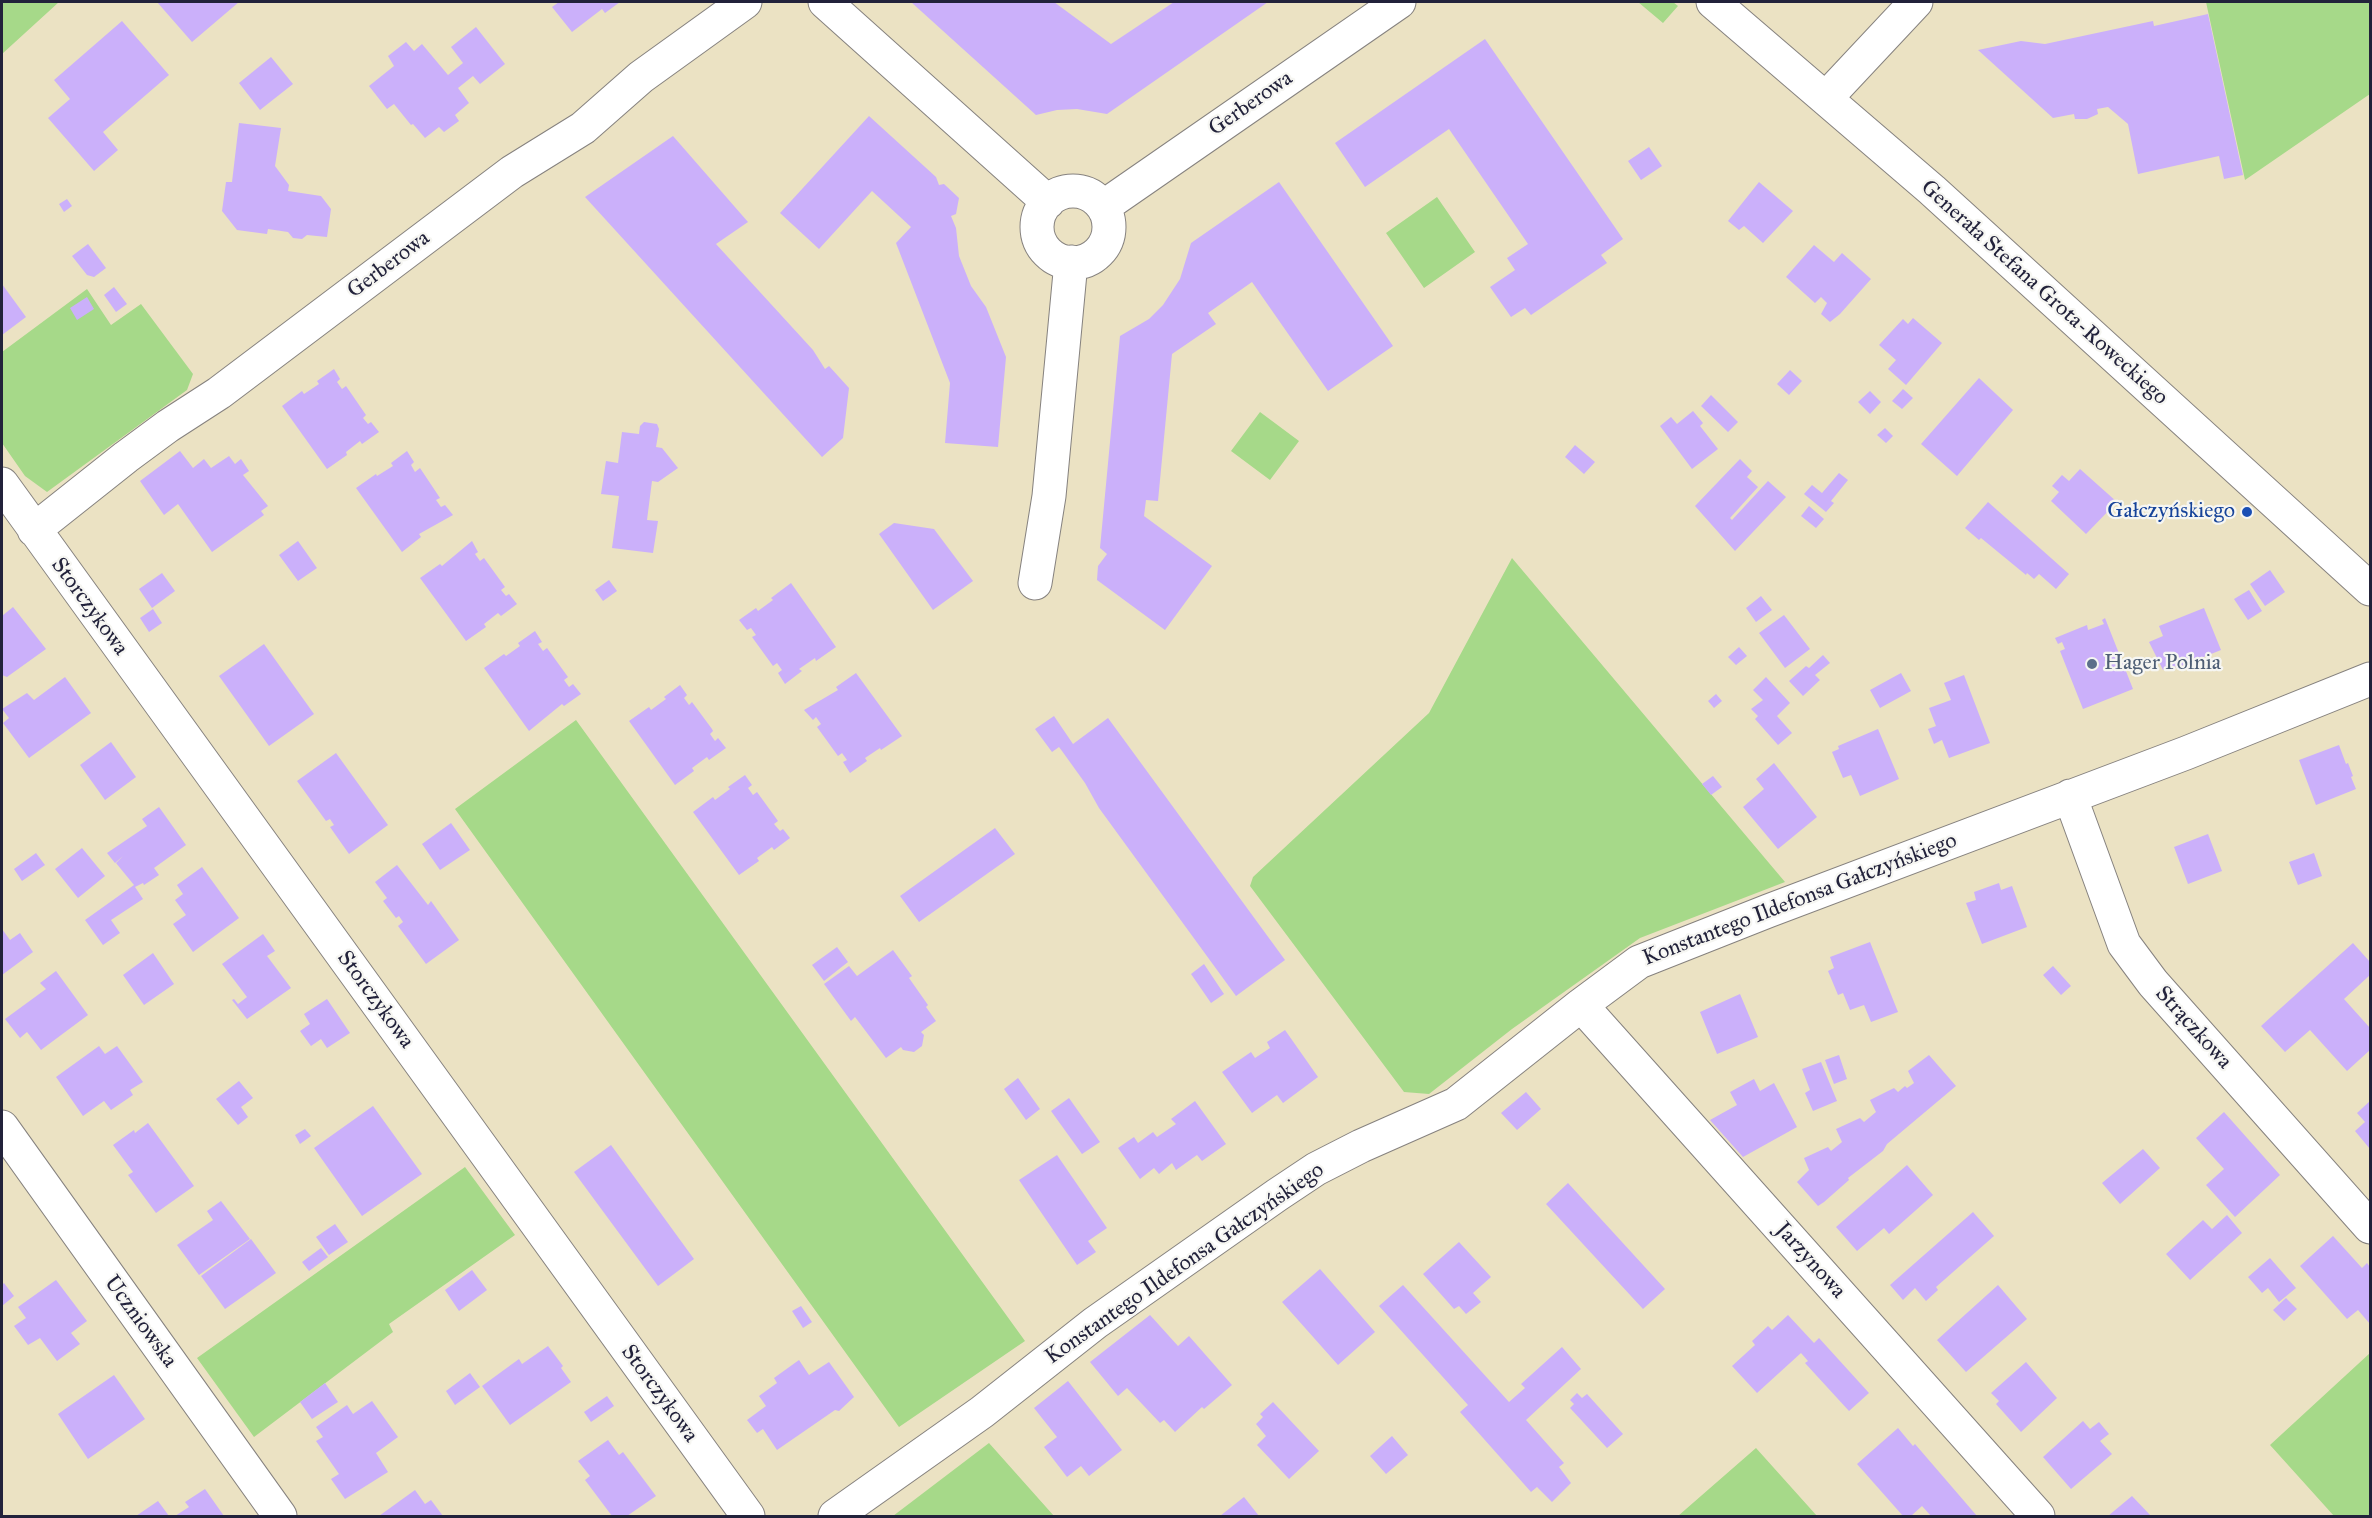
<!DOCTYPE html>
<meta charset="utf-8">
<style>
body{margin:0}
#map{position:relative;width:2372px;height:1518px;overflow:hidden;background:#ebe2c3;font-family:"IM FELL Great Primer",serif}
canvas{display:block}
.frame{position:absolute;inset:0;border:3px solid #22223b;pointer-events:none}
</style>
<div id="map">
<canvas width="2372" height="1518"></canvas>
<div class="frame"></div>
</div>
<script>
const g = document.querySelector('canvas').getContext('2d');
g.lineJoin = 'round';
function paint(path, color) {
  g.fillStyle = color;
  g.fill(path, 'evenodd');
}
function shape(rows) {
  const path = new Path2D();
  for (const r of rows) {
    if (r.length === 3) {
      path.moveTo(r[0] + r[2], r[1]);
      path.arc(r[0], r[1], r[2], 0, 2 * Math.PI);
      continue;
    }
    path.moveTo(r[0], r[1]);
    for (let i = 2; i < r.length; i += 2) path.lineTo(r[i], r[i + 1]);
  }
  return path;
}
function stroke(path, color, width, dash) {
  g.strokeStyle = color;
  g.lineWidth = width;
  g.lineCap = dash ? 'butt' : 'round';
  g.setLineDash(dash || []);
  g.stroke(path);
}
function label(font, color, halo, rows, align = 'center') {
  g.font = font + ' "IM FELL Great Primer",serif';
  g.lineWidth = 4.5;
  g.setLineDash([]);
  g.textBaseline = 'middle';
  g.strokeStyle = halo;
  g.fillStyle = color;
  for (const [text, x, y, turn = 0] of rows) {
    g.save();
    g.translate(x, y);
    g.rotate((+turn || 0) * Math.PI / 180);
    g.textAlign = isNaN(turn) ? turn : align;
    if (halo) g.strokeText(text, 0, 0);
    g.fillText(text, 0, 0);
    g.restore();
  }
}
paint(shape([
 [2,2,59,2,2,54],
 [1638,2,1673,2,1678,6,1663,23],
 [2206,2,2370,2,2370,94,2245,180],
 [1437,197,1475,252,1424,288,1386,233],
 [87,289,111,325,141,304,193,374,187,390,47,492,25,476,2,443,2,352],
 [1260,412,1299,441,1270,480,1231,451],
 [1512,558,1785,882,1640,938,1512,1029,1429,1094,1404,1092,1250,886,1253,877,1429,713],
 [576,720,1025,1341,899,1427,455,809],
 [465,1167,515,1235,389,1324,393,1332,254,1437,197,1358],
 [2370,1353,2370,1516,2334,1516,2270,1445],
 [989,1443,1054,1516,893,1516],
 [1756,1448,1817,1516,1678,1516]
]), '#a6d989');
paint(shape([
 [157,2,239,2,192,42],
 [559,2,620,2,605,13,602,9,572,32,552,7],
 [911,2,1054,2,1111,44,1174,2,1268,2,1107,114,1077,109,1057,110,1036,115],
 [2208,14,2243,175,2224,179,2219,156,2138,174,2128,124,2108,107,2097,109,2098,114,2087,119,2075,119,2074,114,2053,118,1978,50,2021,41,2045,44,2153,21,2154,26],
 [122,21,169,75,103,132,118,150,94,171,48,118,70,99,54,80],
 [476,27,505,64,480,84,473,76,458,88,469,103,455,115,459,121,444,132,439,127,425,138,413,124,411,125,394,104,387,109,369,86,394,66,388,56,406,42,414,51,422,44,448,75,463,63,451,47],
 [1485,39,1623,239,1601,255,1607,263,1531,315,1525,308,1511,317,1490,287,1515,270,1507,258,1528,244,1449,129,1365,187,1335,143],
 [271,57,293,84,260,110,239,83],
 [869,116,936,177,939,185,944,184,959,198,956,214,951,216,956,228,959,256,971,286,986,307,1006,357,998,447,945,443,950,383,896,243,911,227,872,191,819,249,780,213],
 [239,123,281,128,275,166,289,185,288,191,321,196,331,209,327,237,307,235,302,239,293,238,288,232,268,229,267,234,237,230,222,211,226,182,232,182],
 [673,136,748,222,716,244,813,350,825,369,829,366,849,388,843,438,822,457,585,197],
 [1649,147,1662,166,1641,180,1628,161],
 [1279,182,1393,346,1328,391,1252,282,1208,313,1216,324,1172,354,1158,501,1146,500,1144,516,1212,566,1165,630,1097,580,1098,566,1107,554,1100,548,1120,336,1149,319,1163,305,1180,279,1191,243],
 [1759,182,1793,211,1763,243,1744,226,1739,230,1728,221],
 [67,199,72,206,64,212,59,204],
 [88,244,106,268,94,277,87,275,72,256],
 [1814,245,1834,262,1842,253,1871,279,1840,314,1830,322,1821,314,1827,303,1821,297,1815,303,1786,277],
 [2,284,26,317,2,335],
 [114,287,127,304,116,312,104,295],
 [87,297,94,309,77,320,70,308],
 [1913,318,1942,343,1906,385,1888,369,1896,360,1879,345,1903,319,1908,324],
 [334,369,340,379,337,382,342,389,346,386,366,415,363,418,368,424,371,422,379,432,362,444,360,441,346,452,347,455,327,469,282,406,302,391,304,394,319,384,317,381],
 [1790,370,1802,381,1789,395,1777,384],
 [1979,378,2013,410,1957,476,1921,444],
 [1903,389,1913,398,1902,409,1892,401],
 [1870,391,1881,402,1870,414,1858,402],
 [1711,395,1738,422,1728,432,1701,406],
 [1693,411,1703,423,1700,426,1718,449,1692,469,1660,426,1671,417,1677,424],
 [644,422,657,424,659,429,656,447,662,448,678,468,658,482,652,481,647,520,658,521,653,553,612,548,619,496,601,494,606,461,618,463,622,432,639,434,640,426],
 [1885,428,1893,436,1886,443,1877,435],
 [1575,445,1595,462,1584,474,1565,457],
 [180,451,193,468,204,459,211,468,229,456,235,464,241,459,249,471,243,475,268,506,261,511,264,515,212,552,178,504,164,515,140,481],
 [407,451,414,462,411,465,415,472,420,468,440,498,436,500,441,507,445,505,453,515,419,534,421,537,402,552,356,488,376,474,377,476,393,466,391,463],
 [1740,459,1752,471,1747,477,1758,487,1730,518,1732,520,1768,481,1786,497,1735,551,1695,506],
 [2080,469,2117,502,2086,534,2051,501,2059,492,2052,486,2062,475,2069,481],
 [1839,473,1848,480,1831,501,1834,503,1826,512,1804,494,1812,485,1822,493],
 [1988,502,2069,574,2056,589,2039,574,2034,579,2027,573,2026,575,1981,538,1979,540,1965,528],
 [1809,506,1824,519,1816,528,1801,516],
 [894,523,934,529,973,581,933,610,879,534],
 [298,541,317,568,298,581,279,555],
 [472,541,478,552,475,554,480,561,484,558,505,587,501,590,506,596,509,594,517,604,501,616,498,613,484,624,486,627,466,641,420,578,440,564,442,566],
 [2270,570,2285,592,2265,606,2250,584],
 [162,573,175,591,152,608,139,589],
 [609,580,617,591,603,601,595,590],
 [791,583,836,647,816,661,815,658,799,669,802,671,785,684,778,673,782,670,777,663,773,666,752,637,756,635,751,628,747,630,739,620,756,608,758,611,773,600,771,598],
 [2249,590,2262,611,2248,620,2234,599],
 [1761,596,1772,610,1756,622,1746,608],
 [13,607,46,649,7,677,2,675,2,616],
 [2204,608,2221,650,2176,668,2175,666,2163,670,2149,642,2163,636,2159,626],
 [153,609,162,623,149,632,140,618],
 [1784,615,1810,649,1785,668,1759,633],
 [2105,618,2133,689,2083,709,2060,651,2065,649,2062,642,2058,644,2055,638,2087,625,2088,630,2104,624,2102,620],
 [535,631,542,642,538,644,543,651,547,648,568,677,564,680,569,687,573,684,581,694,564,706,562,704,529,731,484,668,504,654,506,656,520,646,518,643],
 [264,644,314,714,269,746,219,676],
 [1739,647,1747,656,1736,665,1728,657],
 [1823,655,1830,663,1815,675,1820,680,1803,696,1789,681,1806,666,1809,668],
 [856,673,902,736,881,750,880,748,865,758,867,761,850,773,843,762,847,760,842,753,838,756,817,727,821,724,816,717,813,720,804,710,838,690,836,687],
 [1901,673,1911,691,1880,708,1870,690],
 [1964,675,1990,743,1949,758,1942,740,1934,744,1928,729,1936,726,1929,708,1951,700,1944,683],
 [65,677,91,713,29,758,3,723,9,718,2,709,27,693,34,700],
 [1766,677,1790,703,1777,716,1792,733,1778,745,1755,719,1758,716,1751,709,1763,700,1753,690],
 [680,685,687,695,684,698,689,705,692,702,712,729,713,731,710,734,715,741,718,738,726,748,709,760,707,757,692,768,694,771,675,785,629,721,649,707,651,710,666,699,664,697],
 [1716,694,1722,701,1714,708,1708,701],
 [1054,716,1073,744,1108,718,1285,960,1236,996,1099,808,1085,783,1062,751,1059,747,1052,752,1035,729],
 [1878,729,1899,779,1860,796,1851,775,1843,778,1832,752,1839,749,1838,746],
 [111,742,136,777,105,800,80,765],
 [2339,745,2346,764,2348,763,2353,776,2351,777,2356,789,2316,805,2299,760],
 [336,753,388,825,349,854,330,827,334,825,330,819,326,821,297,781],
 [1774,763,1817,817,1778,849,1743,807,1764,789,1756,779],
 [745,775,752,785,748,788,753,795,757,792,778,821,774,824,780,831,783,829,790,838,774,850,772,847,757,858,759,861,739,875,693,812,713,797,715,800,730,789,728,787],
 [1713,776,1722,787,1711,795,1702,784],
 [159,807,186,845,154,868,159,875,144,885,143,883,135,887,143,899,111,920,120,933,103,945,85,920,134,885,116,863,123,856,115,863,107,853,147,826,142,819],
 [451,823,470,850,440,870,422,844],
 [995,828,1015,854,919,922,900,896],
 [2208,834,2222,871,2188,884,2174,847],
 [82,848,105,876,78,898,55,869],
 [36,853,45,865,22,881,14,869],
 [2314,853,2322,876,2298,885,2289,862],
 [397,865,428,905,431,901,459,940,426,964,398,926,403,922,399,916,396,918,383,901,387,898,375,882],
 [202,867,239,918,193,952,173,924,186,915,175,900,183,894,177,885],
 [1999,883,2001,890,2012,886,2027,927,1982,944,1966,903,1976,900,1974,892],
 [2,929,10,940,20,933,33,952,2,975],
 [263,934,275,951,267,956,291,988,247,1019,232,1000,234,999,238,1004,247,997,222,964],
 [1870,942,1898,1012,1871,1022,1864,1005,1850,1010,1843,993,1838,995,1828,971,1834,968,1830,957],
 [2353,943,2370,962,2370,975,2344,999,2370,1028,2370,1050,2347,1071,2310,1030,2285,1052,2261,1026],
 [837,947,848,962,824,981,812,965],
 [893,950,912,976,909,978,928,1005,926,1007,936,1021,921,1032,924,1035,922,1046,914,1052,903,1050,901,1047,886,1058,855,1017,851,1021,824,984,849,966,857,976],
 [153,953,174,984,144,1005,123,975],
 [1204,964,1224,994,1211,1003,1191,974],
 [2053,966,2071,986,2061,995,2043,975],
 [56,971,88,1015,41,1050,27,1032,20,1038,5,1019,46,989,40,983],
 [1740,994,1758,1037,1717,1054,1700,1012],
 [327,999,350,1033,327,1048,321,1039,311,1046,300,1031,310,1024,304,1014],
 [1285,1030,1318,1077,1283,1103,1277,1095,1252,1113,1222,1072,1251,1052,1255,1058,1270,1048,1267,1042],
 [99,1046,105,1054,117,1046,143,1082,130,1090,133,1095,111,1110,104,1101,83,1116,56,1077],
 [1839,1055,1847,1079,1834,1084,1825,1060],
 [1929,1055,1956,1086,1887,1144,1883,1151,1848,1178,1849,1180,1824,1202,1818,1206,1797,1182,1809,1170,1804,1158,1828,1147,1831,1151,1842,1142,1836,1129,1860,1118,1864,1122,1876,1112,1870,1100,1894,1088,1898,1092,1905,1086,1907,1088,1914,1083,1908,1071],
 [1821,1062,1837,1101,1813,1111,1805,1093,1810,1090,1802,1069],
 [1018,1078,1040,1109,1026,1120,1004,1089],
 [1754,1079,1760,1091,1774,1083,1797,1127,1743,1157,1710,1120,1737,1105,1730,1092],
 [239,1081,253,1098,241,1107,248,1117,238,1125,216,1099],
 [1526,1092,1541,1109,1517,1130,1501,1113],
 [1069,1098,1100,1142,1082,1154,1051,1111],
 [1195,1101,1226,1144,1202,1161,1197,1155,1176,1170,1172,1163,1159,1174,1154,1168,1140,1179,1118,1148,1134,1137,1138,1143,1153,1132,1157,1137,1176,1124,1171,1119],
 [2370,1101,2370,1149,2355,1131,2365,1122,2357,1113],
 [373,1106,422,1174,362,1216,314,1148],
 [2224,1112,2280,1175,2235,1217,2206,1185,2224,1169,2196,1138],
 [148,1123,194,1186,156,1213,128,1175,133,1172,113,1145,134,1130,135,1133],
 [305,1129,311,1136,300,1144,295,1135],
 [611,1145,694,1259,658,1286,574,1172],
 [2143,1149,2160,1168,2120,1204,2102,1183],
 [1057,1155,1107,1228,1088,1241,1096,1252,1077,1265,1019,1180],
 [1907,1165,1933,1195,1889,1234,1884,1228,1857,1251,1836,1227],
 [1568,1183,1665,1289,1643,1309,1546,1204],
 [221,1201,250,1239,199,1275,177,1245,213,1220,207,1211],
 [1973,1212,1994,1236,1936,1287,1938,1290,1926,1301,1915,1288,1903,1300,1890,1285],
 [2227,1215,2242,1233,2190,1280,2166,1254,2203,1220,2212,1229],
 [335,1224,348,1242,329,1255,316,1237],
 [2333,1236,2362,1268,2367,1263,2370,1267,2370,1324,2358,1310,2347,1319,2300,1266],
 [251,1239,276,1273,225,1309,201,1276],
 [1459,1242,1491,1277,1473,1293,1481,1302,1466,1314,1459,1306,1454,1309,1423,1274],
 [321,1248,328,1257,309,1271,302,1262],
 [2270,1258,2296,1288,2279,1302,2268,1288,2262,1293,2248,1277],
 [1320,1269,1375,1332,1338,1365,1282,1302],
 [472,1270,487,1290,459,1311,445,1290],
 [56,1280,87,1321,71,1333,80,1344,57,1361,40,1338,28,1345,14,1326,26,1318,18,1307],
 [4,1283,14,1296,2,1306,2,1285],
 [1403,1285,1509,1402,1525,1388,1521,1384,1562,1347,1581,1369,1526,1420,1564,1463,1559,1467,1571,1483,1552,1502,1537,1487,1531,1492,1460,1412,1468,1405,1379,1306],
 [1998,1285,2027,1319,1966,1372,1937,1340],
 [2286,1298,2297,1309,2284,1321,2273,1310],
 [801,1306,812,1322,803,1328,792,1311],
 [1150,1315,1178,1346,1189,1336,1232,1385,1204,1409,1202,1407,1175,1432,1164,1420,1160,1423,1127,1388,1118,1396,1090,1362],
 [1788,1315,1814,1343,1819,1338,1869,1393,1849,1411,1805,1363,1808,1361,1801,1353,1757,1393,1732,1366,1755,1345,1752,1341,1768,1326,1772,1330],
 [548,1346,563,1366,561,1368,571,1382,510,1425,482,1386,519,1359,522,1364],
 [799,1360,809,1375,829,1362,854,1397,839,1411,835,1410,777,1450,763,1429,757,1433,747,1420,766,1406,759,1396,777,1383,774,1378],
 [2026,1362,2057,1398,2021,1432,1996,1404,1999,1401,1991,1393],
 [470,1373,480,1387,455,1405,446,1391],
 [114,1375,145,1419,88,1459,58,1414],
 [1068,1381,1122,1450,1089,1476,1081,1466,1067,1477,1044,1447,1057,1437,1034,1408],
 [325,1383,338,1402,312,1419,300,1402],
 [1577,1393,1582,1398,1587,1394,1623,1434,1607,1448,1570,1408,1574,1404,1570,1400],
 [607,1396,614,1406,591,1422,584,1412],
 [372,1401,398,1437,376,1453,388,1472,345,1499,331,1479,339,1474,316,1441,323,1437,316,1427,347,1405,353,1414],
 [1273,1402,1319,1451,1289,1479,1257,1445,1266,1436,1256,1424,1263,1417,1260,1414],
 [2083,1421,2090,1429,2099,1422,2109,1434,2100,1441,2112,1454,2071,1489,2043,1457],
 [1898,1428,1913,1446,1915,1444,1977,1516,1931,1516,1922,1506,1911,1516,1903,1516,1857,1464],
 [1392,1436,1408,1455,1386,1474,1370,1456],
 [608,1440,619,1455,623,1452,656,1496,627,1516,612,1516,585,1480,590,1476,578,1461],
 [205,1489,224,1516,175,1516,189,1507,185,1502],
 [415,1490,425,1504,431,1500,443,1516,379,1516],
 [2132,1496,2151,1516,2108,1516],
 [1244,1497,1259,1516,1220,1516],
 [158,1501,169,1516,136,1516]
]), '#cbb0fa');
const minor = shape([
 [825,2,1048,202],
 [1827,97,1916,2],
 [1073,227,36],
 [1103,207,1399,2],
 [2,484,748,1516],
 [34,530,126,457,168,426,219,393,512,172,583,128,641,77,745,2],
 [1035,583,1049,496,1071,262],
 [2070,796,2124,944,2153,983,2370,1227],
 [1581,1005,2038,1516],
 [2,1127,280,1516],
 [835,1516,982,1412,1095,1323,1277,1195,1316,1169,1361,1146,1456,1104,1581,1005,1639,962,1768,911,2186,753,2370,679]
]);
const tertiary = shape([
 [1713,2,1932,190,2370,589]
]);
stroke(minor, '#86827f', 35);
stroke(tertiary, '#86827f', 35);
stroke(minor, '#fff', 33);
stroke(tertiary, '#fff', 33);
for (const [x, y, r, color] of [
 [2247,512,6,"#1a4fb4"],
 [2092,664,6,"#5c6f8a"]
]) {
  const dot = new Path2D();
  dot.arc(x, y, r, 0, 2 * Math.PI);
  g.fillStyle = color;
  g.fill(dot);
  stroke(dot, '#f6f6f2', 2);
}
label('22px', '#22223b', '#f6f6f2', [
 ["Gerberowa",1251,104,-35],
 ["Gerberowa",389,265,-37],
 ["Generała Stefana Grota-Roweckiego",2044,293,42],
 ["Storczykowa",89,607,54],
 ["Konstantego Ildefonsa Gałczyńskiego",1800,900,-21],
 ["Storczykowa",375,1000,54],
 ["Strączkowa",2193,1028,48],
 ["Jarzynowa",1810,1261,48],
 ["Konstantego Ildefonsa Gałczyńskiego",1185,1264,-35],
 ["Uczniowska",140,1322,54],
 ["Storczykowa",659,1394,54]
]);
label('22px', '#164399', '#f6f6f2', [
 ["Gałczyńskiego",2235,512]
], 'right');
label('22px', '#4e5e75', '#f6f6f2', [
 ["Hager Polnia",2104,664]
], 'left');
</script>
